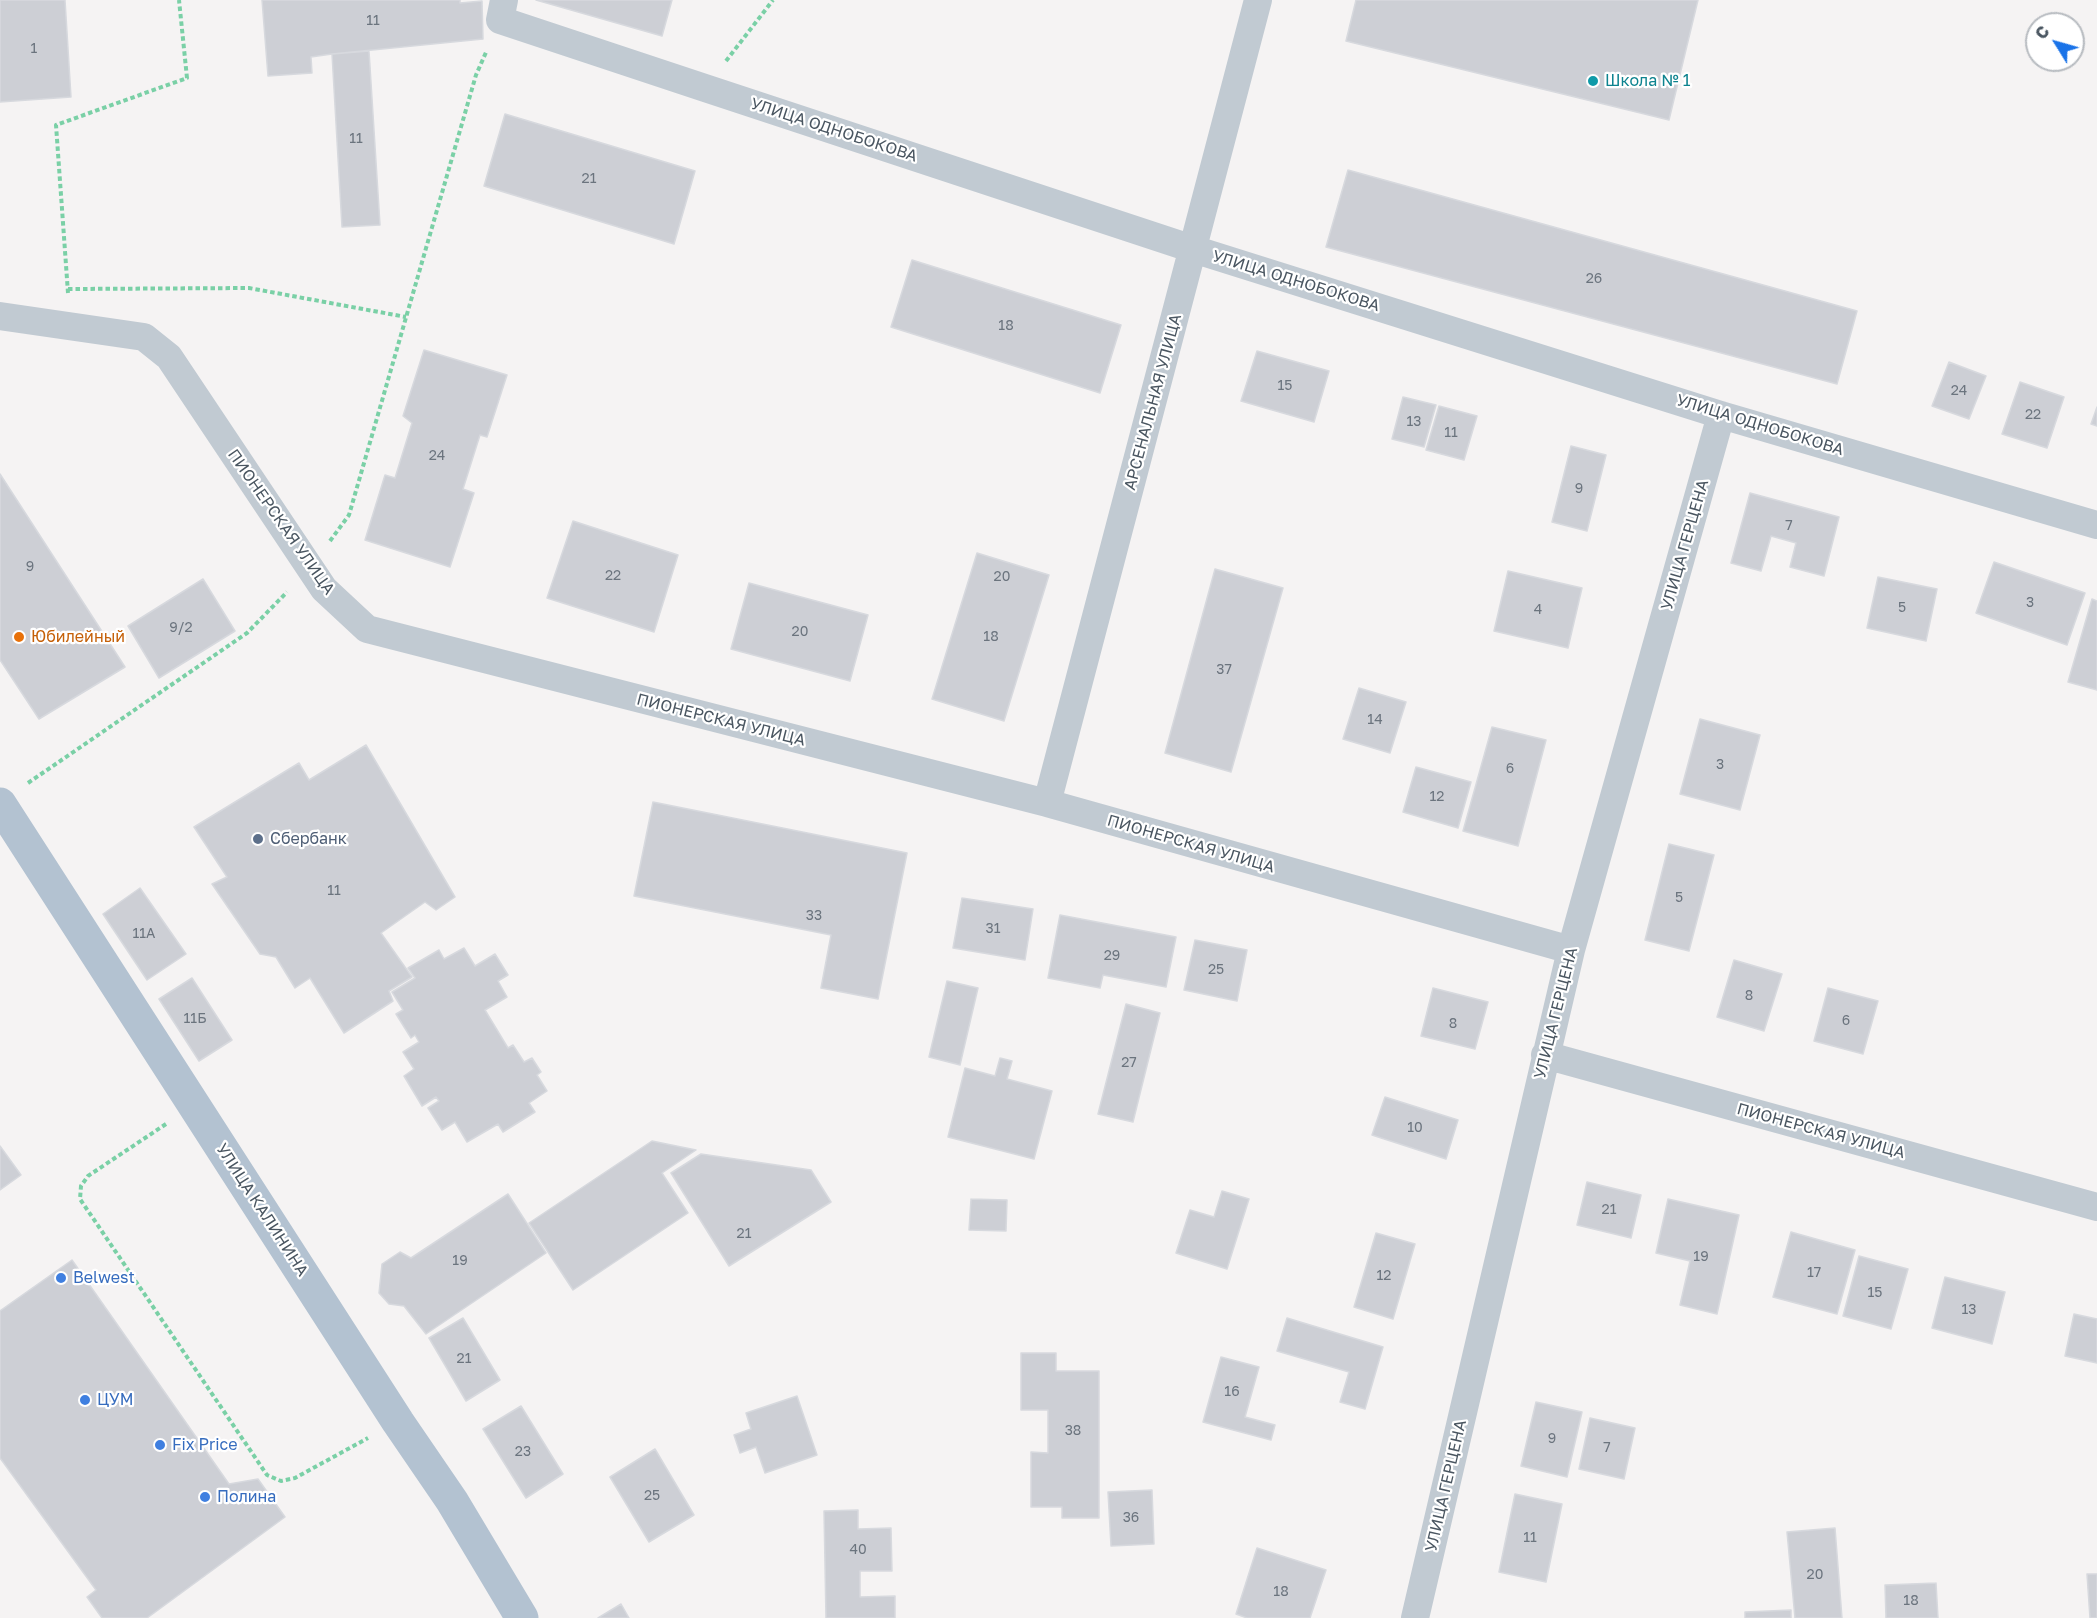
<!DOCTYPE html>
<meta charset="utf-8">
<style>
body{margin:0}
#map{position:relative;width:2097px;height:1618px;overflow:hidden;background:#f5f3f3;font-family:"Golos Text",sans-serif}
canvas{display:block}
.north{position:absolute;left:2025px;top:12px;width:60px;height:60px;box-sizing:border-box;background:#fff;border:2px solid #b7bbc0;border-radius:50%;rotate:307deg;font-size:16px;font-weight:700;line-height:24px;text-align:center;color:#4a5661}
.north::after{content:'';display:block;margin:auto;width:21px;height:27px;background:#1a73e8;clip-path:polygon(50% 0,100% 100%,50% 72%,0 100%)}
</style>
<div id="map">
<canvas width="2097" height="1618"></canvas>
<div class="north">С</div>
</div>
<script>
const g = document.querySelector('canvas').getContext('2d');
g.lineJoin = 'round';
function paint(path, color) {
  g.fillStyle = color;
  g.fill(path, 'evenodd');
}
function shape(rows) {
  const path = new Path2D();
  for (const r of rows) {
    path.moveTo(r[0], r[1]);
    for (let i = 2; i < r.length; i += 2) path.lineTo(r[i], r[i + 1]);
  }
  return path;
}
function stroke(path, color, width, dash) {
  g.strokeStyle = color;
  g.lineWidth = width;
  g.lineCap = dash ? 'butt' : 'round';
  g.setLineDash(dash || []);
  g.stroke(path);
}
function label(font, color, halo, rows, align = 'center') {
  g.font = font + ' "Golos Text",sans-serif';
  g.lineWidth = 4.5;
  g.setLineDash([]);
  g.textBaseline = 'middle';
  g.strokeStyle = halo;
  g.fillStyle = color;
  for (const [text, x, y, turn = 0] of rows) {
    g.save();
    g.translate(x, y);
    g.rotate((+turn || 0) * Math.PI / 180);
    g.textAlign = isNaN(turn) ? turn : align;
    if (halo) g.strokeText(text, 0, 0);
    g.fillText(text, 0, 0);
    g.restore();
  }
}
const building = shape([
 [0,0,65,0,71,97,0,102,0,0],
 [262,0,460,0,460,3,482,1,483,39,332,54,311,57,312,73,268,76,262,0],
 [536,0,672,0,662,36,536,0],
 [1356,0,1698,0,1669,120,1346,41,1356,0],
 [369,51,380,225,342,227,332,54,369,51],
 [505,114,695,171,674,244,484,186,505,114],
 [1348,170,1857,311,1837,384,1326,247,1348,170],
 [912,260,1121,325,1100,393,891,327,912,260],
 [424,350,507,375,487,437,480,435,463,489,474,493,450,567,365,540,385,475,395,478,412,423,403,416,424,350],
 [1257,351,1329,371,1314,422,1241,401,1257,351],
 [1949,362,1986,376,1969,419,1932,406,1949,362],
 [2020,382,2064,397,2047,448,2002,434,2020,382],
 [1403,397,1436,405,1424,447,1392,439,1403,397],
 [1439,406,1477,416,1464,460,1426,450,1439,406],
 [2097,407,2097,426,2091,424,2097,407],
 [1571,446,1606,455,1587,531,1552,522,1571,446],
 [0,474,125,667,39,719,0,660,0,474],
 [1750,493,1839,517,1824,576,1790,567,1796,543,1771,536,1761,571,1731,563,1750,493],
 [573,521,678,555,654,632,547,598,573,521],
 [977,553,1049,575,1004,721,932,699,977,553],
 [1994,562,2085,593,2067,645,1976,613,1994,562],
 [1215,569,1283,588,1231,772,1165,753,1215,569],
 [1508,571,1582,588,1568,648,1494,631,1508,571],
 [1878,577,1937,589,1926,641,1867,628,1878,577],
 [203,579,235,631,159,678,128,626,203,579],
 [749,583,868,615,850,681,731,649,749,583],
 [2092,599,2097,601,2097,690,2068,682,2092,599],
 [1359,688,1406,702,1390,753,1343,739,1359,688],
 [1700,719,1760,735,1740,810,1680,794,1700,719],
 [1492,727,1546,740,1518,846,1463,831,1492,727],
 [366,745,455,897,436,910,425,902,381,933,412,977,389,991,393,1001,344,1033,310,978,295,988,276,957,260,954,212,884,227,877,194,827,299,763,309,780,366,745],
 [1416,767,1471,782,1458,828,1403,812,1416,767],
 [653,802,907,853,878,999,821,988,831,935,634,896,653,802],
 [1669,844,1714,855,1689,951,1645,940,1669,844],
 [140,888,186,954,147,980,103,914,140,888],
 [962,898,1033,909,1025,960,953,948,962,898],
 [1060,915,1176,937,1166,987,1103,975,1100,988,1048,978,1060,915],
 [1195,940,1247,950,1237,1001,1184,990,1195,940],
 [464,948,475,966,495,954,508,975,498,981,507,997,485,1010,508,1048,513,1045,524,1062,532,1058,541,1072,537,1075,547,1091,529,1103,535,1112,503,1132,498,1124,467,1142,455,1122,442,1130,428,1108,439,1101,436,1097,422,1106,404,1076,414,1069,403,1052,419,1042,415,1035,411,1038,396,1014,403,1010,392,992,415,978,408,968,439,950,444,959,464,948],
 [1734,960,1782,974,1764,1031,1717,1017,1734,960],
 [192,978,232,1040,199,1061,159,999,192,978],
 [947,981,978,988,960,1065,929,1057,947,981],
 [1433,988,1488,1002,1475,1049,1421,1036,1433,988],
 [1828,988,1878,1001,1863,1054,1814,1041,1828,988],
 [1126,1004,1160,1013,1133,1122,1098,1114,1126,1004],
 [1000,1058,1012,1061,1007,1079,1052,1091,1034,1159,948,1137,965,1068,995,1076,1000,1058],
 [1385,1097,1458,1120,1446,1159,1372,1135,1385,1097],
 [652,1141,696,1150,662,1173,688,1213,573,1290,529,1223,652,1141],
 [0,1146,21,1175,0,1190,0,1146],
 [701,1154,811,1170,831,1202,729,1266,671,1173,701,1154],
 [1587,1182,1641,1195,1631,1238,1577,1225,1587,1182],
 [1222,1191,1249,1199,1227,1269,1176,1253,1190,1210,1214,1217,1222,1191],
 [508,1194,546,1253,426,1334,404,1306,389,1304,379,1293,382,1264,400,1252,411,1258,508,1194],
 [971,1199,1007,1200,1006,1231,969,1230,971,1199],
 [1668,1199,1739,1215,1717,1314,1680,1305,1690,1261,1656,1253,1668,1199],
 [1791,1232,1855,1250,1837,1314,1773,1297,1791,1232],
 [1376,1233,1415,1244,1393,1319,1354,1307,1376,1233],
 [1859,1256,1908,1269,1891,1329,1843,1316,1859,1256],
 [72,1260,229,1484,258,1479,285,1517,147,1618,102,1618,87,1597,96,1590,0,1458,0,1311,72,1260],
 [1945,1277,2005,1292,1992,1344,1932,1328,1945,1277],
 [2074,1314,2097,1319,2097,1363,2065,1356,2074,1314],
 [463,1318,500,1380,466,1401,429,1338,463,1318],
 [1287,1318,1383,1347,1365,1409,1340,1402,1349,1372,1277,1351,1287,1318],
 [1021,1353,1056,1353,1056,1371,1099,1371,1099,1518,1062,1518,1062,1507,1031,1507,1031,1452,1048,1453,1048,1410,1021,1410,1021,1353],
 [1221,1357,1259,1367,1245,1417,1275,1425,1271,1440,1203,1422,1221,1357],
 [797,1396,817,1455,765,1473,756,1447,740,1453,734,1435,751,1429,746,1413,797,1396],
 [1536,1402,1582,1412,1567,1477,1521,1466,1536,1402],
 [521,1406,563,1474,526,1498,483,1429,521,1406],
 [1590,1418,1635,1428,1624,1479,1579,1469,1590,1418],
 [655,1449,694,1515,649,1542,610,1477,655,1449],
 [1152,1490,1154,1544,1111,1546,1108,1492,1152,1490],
 [1515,1494,1562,1504,1546,1582,1499,1572,1515,1494],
 [858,1510,858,1529,891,1528,892,1571,860,1571,860,1597,895,1596,895,1618,826,1618,824,1511,858,1510],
 [1835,1528,1842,1618,1795,1618,1787,1532,1835,1528],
 [1257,1548,1326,1570,1310,1618,1247,1618,1236,1614,1257,1548],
 [2087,1574,2097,1574,2097,1618,2090,1618,2087,1574],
 [1936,1583,1938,1618,1886,1618,1885,1585,1936,1583],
 [621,1604,629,1618,598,1618,621,1604],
 [1791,1610,1791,1618,1745,1618,1745,1612,1791,1610]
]);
paint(building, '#cdcfd5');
stroke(building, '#d7d9de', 1.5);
stroke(shape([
 [726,61,773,0],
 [68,289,249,288,406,317],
 [68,293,56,125,187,78,179,0],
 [330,541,349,515,476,75,487,50],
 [28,783,247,633,287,592],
 [166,1124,88,1176,81,1186,80,1199,267,1475,281,1481,295,1478,368,1438]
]), '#7ad0a6', 4, [4.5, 3]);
stroke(shape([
 [504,0,500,20,705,88,1193,249,1721,415,2097,525],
 [0,316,144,337,169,357,324,589,367,629,1047,803,1571,950],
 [1047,803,1258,0],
 [1545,1055,2097,1207],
 [1415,1618,1571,950,1721,415]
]), '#c1cad2', 28);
stroke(shape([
 [0,804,398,1422,452,1501,522,1618]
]), '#b3c2d1', 33);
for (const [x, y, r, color] of [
 [1593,81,6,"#0f9aa8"],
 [19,637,6,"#e8710a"],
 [258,839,6,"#5c6f8a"],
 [61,1278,6,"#3f7fe0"],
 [85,1400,6,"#3f7fe0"],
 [160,1445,6,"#3f7fe0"],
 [205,1497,6,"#3f7fe0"]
]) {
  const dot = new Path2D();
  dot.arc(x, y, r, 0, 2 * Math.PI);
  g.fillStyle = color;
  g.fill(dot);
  stroke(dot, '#fff', 2);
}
label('14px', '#6b747e', null, [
 ["11",373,21],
 ["1",34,49],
 ["11",356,139],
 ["21",589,179],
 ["26",1594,279],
 ["18",1006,326],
 ["15",1285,386],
 ["24",1959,391],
 ["22",2033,415],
 ["13",1414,422],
 ["11",1451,433],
 ["24",437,456],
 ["9",1579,489],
 ["7",1789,526],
 ["9",30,567],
 ["22",613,576],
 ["20",1002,577],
 ["3",2030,603],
 ["5",1902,608],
 ["4",1538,610],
 ["9/2",181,628],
 ["20",800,632],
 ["18",991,637],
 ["37",1224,670],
 ["14",1375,720],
 ["3",1720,765],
 ["6",1510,769],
 ["12",1437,797],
 ["11",334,891],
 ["5",1679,898],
 ["33",814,916],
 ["31",993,929],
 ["11А",144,934],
 ["29",1112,956],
 ["25",1216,970],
 ["8",1749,996],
 ["11Б",195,1019],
 ["6",1846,1021],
 ["8",1453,1024],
 ["27",1129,1063],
 ["10",1415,1128],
 ["21",1609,1210],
 ["21",744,1234],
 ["19",1701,1257],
 ["19",460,1261],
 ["17",1814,1273],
 ["12",1384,1276],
 ["15",1875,1293],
 ["13",1969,1310],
 ["21",464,1359],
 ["16",1232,1392],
 ["38",1073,1431],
 ["9",1552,1439],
 ["7",1607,1448],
 ["23",523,1452],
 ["25",652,1496],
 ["36",1131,1518],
 ["11",1530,1538],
 ["40",858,1550],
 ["20",1815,1575],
 ["18",1281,1592],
 ["18",1911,1601]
]);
label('16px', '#0d838f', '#fff', [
 ["Школа № 1",1605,81]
], 'left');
label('16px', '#4a5661', '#fff', [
 ["УЛИЦА ОДНОБОКОВА",834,130,18],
 ["УЛИЦА ОДНОБОКОВА",1296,281,17],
 ["АРСЕНАЛЬНАЯ УЛИЦА",1153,402,-75],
 ["УЛИЦА ОДНОБОКОВА",1760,425,17],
 ["ПИОНЕРСКАЯ УЛИЦА",281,522,55],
 ["УЛИЦА ГЕРЦЕНА",1685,545,-74],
 ["ПИОНЕРСКАЯ УЛИЦА",721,720,14],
 ["ПИОНЕРСКАЯ УЛИЦА",1191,844,16],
 ["УЛИЦА ГЕРЦЕНА",1556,1013,-76],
 ["ПИОНЕРСКАЯ УЛИЦА",1821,1131,15],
 ["УЛИЦА КАЛИНИНА",262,1210,57],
 ["УЛИЦА ГЕРЦЕНА",1446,1486,-77]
]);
label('16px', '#c56008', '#fff', [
 ["Юбилейный",31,637]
], 'left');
label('16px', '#4e5e75', '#fff', [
 ["Сбербанк",270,839]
], 'left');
label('16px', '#366cbe', '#fff', [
 ["Belwest",73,1278],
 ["ЦУМ",97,1400],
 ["Fix Price",172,1445],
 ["Полина",217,1497]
], 'left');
</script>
